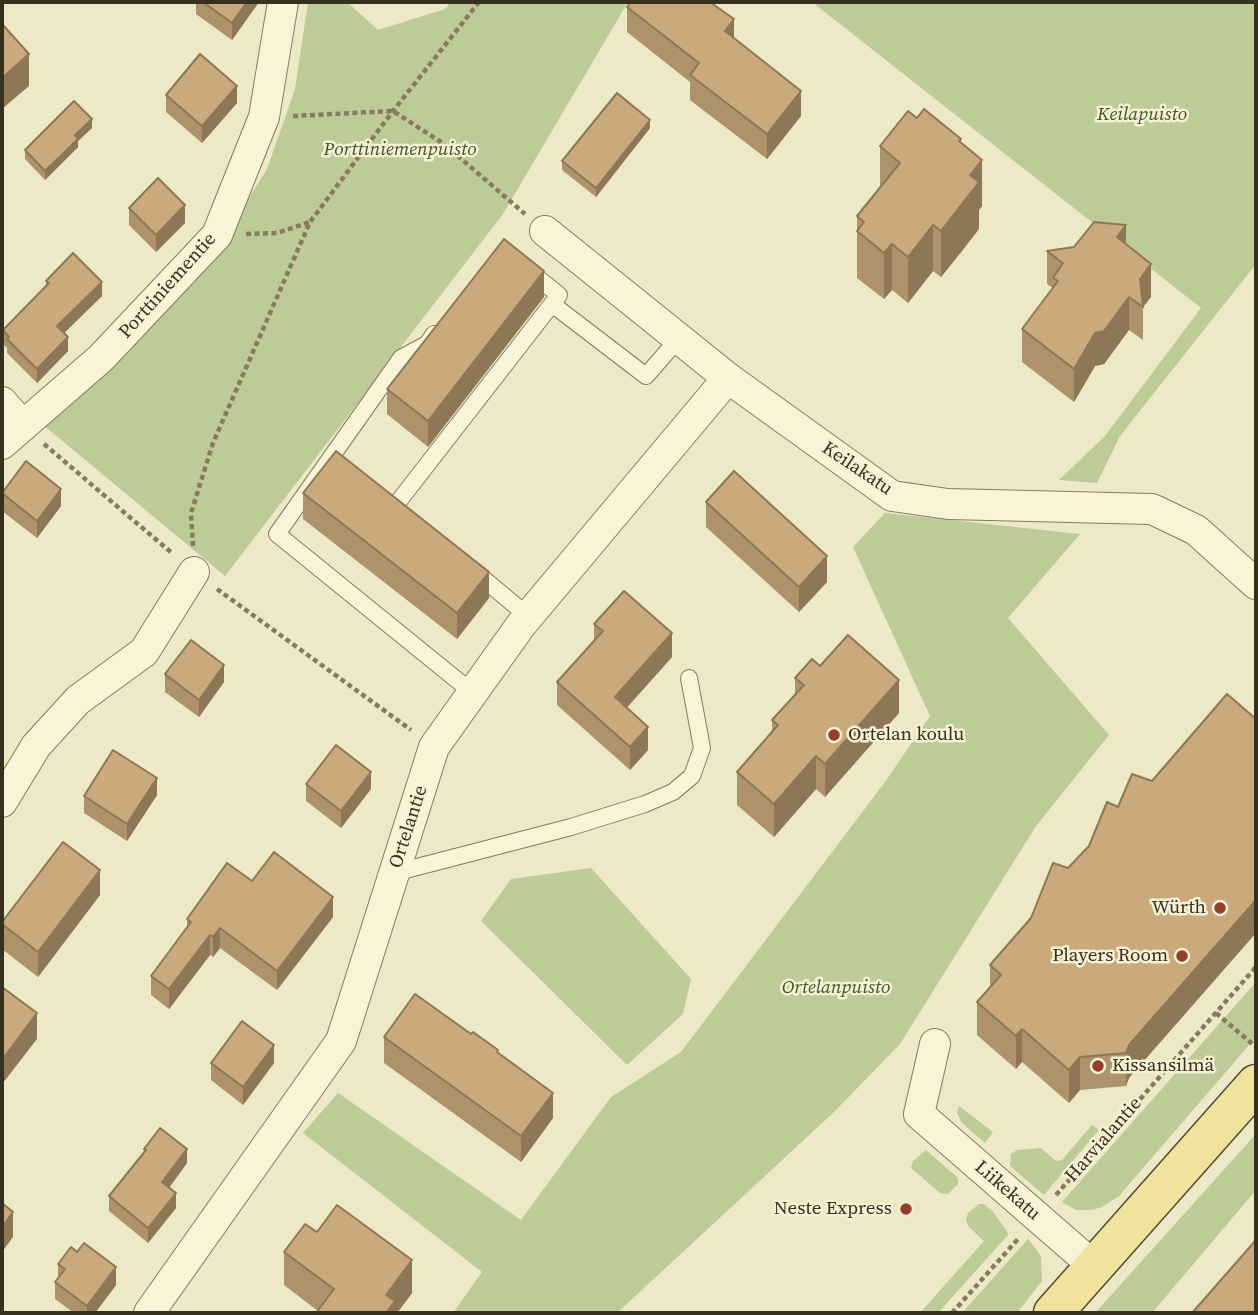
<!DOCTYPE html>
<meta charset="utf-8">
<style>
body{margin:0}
#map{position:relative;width:1258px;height:1315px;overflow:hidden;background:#ede8c5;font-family:"Source Serif 4",serif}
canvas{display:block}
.frame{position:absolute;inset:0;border:4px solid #38301f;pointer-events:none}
</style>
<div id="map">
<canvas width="1258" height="1315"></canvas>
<div class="frame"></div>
</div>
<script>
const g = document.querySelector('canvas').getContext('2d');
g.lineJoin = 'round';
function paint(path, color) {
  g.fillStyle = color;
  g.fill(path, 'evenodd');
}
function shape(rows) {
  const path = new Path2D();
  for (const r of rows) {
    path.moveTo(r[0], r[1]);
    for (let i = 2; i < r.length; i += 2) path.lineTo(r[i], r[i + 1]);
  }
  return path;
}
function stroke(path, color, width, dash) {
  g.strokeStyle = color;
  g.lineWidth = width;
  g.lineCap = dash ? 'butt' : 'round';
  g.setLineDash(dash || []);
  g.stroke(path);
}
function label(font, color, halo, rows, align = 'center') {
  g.font = font + ' "Source Serif 4",serif';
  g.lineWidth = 5;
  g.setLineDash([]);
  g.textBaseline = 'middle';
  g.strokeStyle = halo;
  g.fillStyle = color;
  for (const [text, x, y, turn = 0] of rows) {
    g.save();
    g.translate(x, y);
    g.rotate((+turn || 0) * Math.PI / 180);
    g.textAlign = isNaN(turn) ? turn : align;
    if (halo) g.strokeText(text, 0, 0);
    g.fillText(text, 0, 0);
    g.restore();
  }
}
paint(shape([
 [308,2,347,2,378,30,445,9,451,2,628,2,503,214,225,576,42,424,206,266,267,169,295,89],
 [812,2,1256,2,1256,264,1120,436,1097,483,1059,480,1105,436,1201,308],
 [885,513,1080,534,1008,618,1109,735,1036,826,900,1044,833,1113,617,1313,453,1313,482,1272,303,1133,338,1093,521,1220,611,1097,681,1052,885,782,930,716,853,547],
 [591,868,691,979,683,1014,627,1065,481,921,511,879],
 [1256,982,1256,1037,1119,1196,1102,1207,1092,1210,1076,1210,1062,1202],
 [959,1106,993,1132,985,1143,961,1122,957,1113],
 [1092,1125,1099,1130,1044,1195,1010,1166,1011,1154,1017,1150,1041,1148,1056,1161,1062,1160],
 [1256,1134,1256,1190,1152,1313,1095,1313],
 [926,1150,958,1178,958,1184,948,1194,940,1193,911,1168,913,1161],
 [979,1204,984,1204,993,1212,1007,1231,1008,1235,938,1313,920,1313,984,1241,969,1227,966,1220,968,1213],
 [1028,1239,1041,1256,1042,1281,1017,1313,962,1313]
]), '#bdcb99');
const service = shape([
 [529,271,559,295,552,304],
 [434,334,427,344,401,358,277,534,473,693],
 [395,506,552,304,646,376,679,338],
 [474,571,528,616],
 [394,873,571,827,645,804,673,792,692,776,702,748,689,678]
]);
const minor = shape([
 [545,231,728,378,892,496,948,504,1152,509,1196,530,1256,584],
 [2,402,23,426],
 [2,444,101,358,217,235,264,117,283,2],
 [2,802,36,746,78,700,144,652,194,572],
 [935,1044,919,1114,1096,1268],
 [149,1313,341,1041,434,747,521,625,728,378]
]);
const primary = shape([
 [1053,1313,1256,1084]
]);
stroke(service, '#887a5c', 18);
stroke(minor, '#887a5c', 32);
stroke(primary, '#564830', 41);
stroke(shape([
 [293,116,393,111,444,144,525,214],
 [246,234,277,233,310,222],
 [44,444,173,554],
 [193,546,191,513,213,443,310,222,393,111,479,2],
 [217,589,411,730],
 [1216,1013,1256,1047],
 [1056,1195,1256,967],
 [952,1313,1018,1239]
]), '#887a5c', 4.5, [5, 3.5]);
stroke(service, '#f8f4d8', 16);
stroke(minor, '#f8f4d8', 30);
stroke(primary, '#efe39e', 38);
paint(shape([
 [193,2,259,2,232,40,196,14,196,4],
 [627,7,734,38,801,116,767,159,690,100,690,82,627,32],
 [166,95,237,103,202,143,166,112],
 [917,118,961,143,982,206,979,210,979,229,963,250,941,277,933,271,908,303,892,290,884,299,857,278,857,216,880,188,880,146],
 [92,128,78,141,78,147,45,180,25,159,25,150],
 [650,128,596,197,562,170,562,161],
 [129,208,185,223,156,252,129,225],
 [1126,244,1151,297,1143,307,1143,340,1129,330,1104,364,1095,366,1074,402,1022,362,1022,329,1053,288,1047,284,1047,251,1074,247],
 [46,281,102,296,64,333,68,351,37,383,7,353,7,348,3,344,3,330,46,286],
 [544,297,428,447,387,414,387,389],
 [2,492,61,506,37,538,2,511],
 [303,493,489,598,457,639,303,519],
 [706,502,827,582,799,612,706,527],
 [594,624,672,657,626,708,648,750,630,770,557,705,557,682,594,640],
 [820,666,899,713,825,797,816,789,774,837,737,805,737,772,772,732,772,720,795,694,795,678],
 [165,674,224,682,199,717,165,692],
 [306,784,371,789,341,828,306,801],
 [157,795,127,841,84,813,84,796],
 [1107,802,1129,1078,1126,1086,1080,1090,1069,1103,1022,1062,1016,1069,977,1035,977,1002,990,987,990,965,1031,918,1068,868,1089,846],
 [252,881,333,917,277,990,220,948,213,957,210,955,169,1009,151,995,151,976,187,927,187,919],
 [100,895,38,977,2,949,2,922],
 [384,1037,498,1054,553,1118,521,1162,384,1063],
 [211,1063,274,1063,243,1105,211,1080],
 [144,1149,187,1163,169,1188,176,1208,148,1243,109,1211,109,1196,144,1152],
 [317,1232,412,1293,397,1313,316,1313,318,1311,284,1285,284,1252],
 [77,1252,116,1285,95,1313,74,1313,55,1299,55,1282,58,1278,58,1264]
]), '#ae926b');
paint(shape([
 [247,2,259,2,232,40,232,23],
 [734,19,734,45,725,31],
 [29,54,29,86,2,109,2,78],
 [237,86,237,103,202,143,202,126],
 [801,91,801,116,767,159,767,134],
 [92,119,92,128,78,141,78,147,45,180,45,171,75,135],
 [650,120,650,128,596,197,596,188],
 [982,160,982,206,979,210,979,229,941,277,941,231,970,175],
 [185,205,185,223,156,252,156,235],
 [933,225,933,271,908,303,908,257],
 [1126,225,1126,258,1117,237],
 [892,244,892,290,884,299,884,253],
 [1151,264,1151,297,1143,307,1140,279],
 [544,271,544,297,428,447,428,421],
 [102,282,102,296,57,340,57,326],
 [1129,297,1129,330,1104,364,1095,366,1074,402,1074,369,1095,333],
 [68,337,68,351,37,383,37,369],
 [61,489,61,506,37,538,37,521],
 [827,556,827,582,799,612,799,587],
 [489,572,489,598,457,639,457,613],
 [672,633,672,657,615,721,615,697],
 [224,665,224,682,199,717,199,700],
 [899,680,899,713,825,797,825,764],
 [648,727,648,750,630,770,630,747],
 [816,756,816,789,774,837,774,804],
 [371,772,371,789,341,828,341,811],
 [157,778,157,795,127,841,127,824],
 [100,870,100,895,38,977,38,952],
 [333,897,333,917,277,990,277,971],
 [1256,900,1256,933,1129,1078,1126,1086,1126,1053,1129,1045],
 [220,928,220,948,213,957,213,937],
 [210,935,210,955,169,1009,169,989],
 [37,1013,37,1039,3,1083,3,1093,2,1095,2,1060],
 [1022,1029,1022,1062,1016,1069,1016,1036],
 [274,1045,274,1063,243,1105,243,1087],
 [1080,1057,1080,1090,1069,1103,1069,1070],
 [553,1093,553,1118,521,1162,521,1136],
 [187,1149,187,1163,162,1197,162,1182],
 [176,1193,176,1208,148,1243,148,1228],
 [13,1212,13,1237,2,1252,2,1227],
 [412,1260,412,1293,397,1313,386,1313,386,1295],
 [116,1267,116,1285,95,1313,87,1313,87,1306]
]), '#8d7757');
const building = shape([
 [203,2,247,2,232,23,203,2],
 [631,2,710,2,734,19,725,31,801,91,767,134,690,75,699,63,627,7,631,2],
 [2,24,29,54,2,78,2,24],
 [200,54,237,86,202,126,166,95,200,54],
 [617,93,650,120,596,188,562,161,617,93],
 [74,101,92,119,75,135,78,139,45,171,25,150,74,101],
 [924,109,961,139,959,141,982,160,970,175,979,182,941,231,933,225,908,257,892,244,884,253,857,231,864,222,857,216,900,163,880,146,908,111,917,118,924,109],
 [158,178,185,205,156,235,129,208,158,178],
 [1094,222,1126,225,1117,237,1151,264,1140,279,1143,307,1129,297,1104,331,1095,333,1074,369,1022,329,1058,281,1053,278,1063,263,1047,251,1074,247,1094,222],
 [504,239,544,271,428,421,387,389,504,239],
 [73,253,102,282,57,326,68,337,37,369,7,339,9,337,3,330,49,283,46,281,73,253],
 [336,451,489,572,457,613,303,493,336,451],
 [26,461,61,489,37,521,2,493,26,461],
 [734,471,827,556,799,587,706,502,734,471],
 [624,591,672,633,615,697,648,727,630,747,557,682,603,631,594,624,624,591],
 [848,635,899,680,825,764,816,756,774,804,737,772,778,725,772,720,804,685,795,678,812,659,820,666,848,635],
 [191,640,224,665,199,700,165,674,191,640],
 [1227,694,1256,719,1256,900,1129,1045,1126,1053,1080,1057,1069,1070,1022,1029,1016,1036,977,1002,1001,975,990,965,1031,918,1053,863,1068,868,1089,846,1107,802,1118,807,1132,774,1152,781,1227,694],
 [336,745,371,772,341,811,306,784,336,745],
 [113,750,157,778,127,824,84,796,113,750],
 [63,842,100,870,38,952,2,924,2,922,63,842],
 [274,852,333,897,277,971,220,928,213,937,210,935,169,989,151,976,191,922,187,919,227,863,252,881,274,852],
 [2,987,37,1013,2,1060,2,987],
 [415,994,471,1034,473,1032,498,1050,497,1052,553,1093,521,1136,384,1037,415,994],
 [242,1021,274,1045,243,1087,211,1063,242,1021],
 [160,1128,187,1149,162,1182,176,1193,148,1228,109,1196,146,1150,144,1149,160,1128],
 [2,1203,13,1212,2,1227,2,1203],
 [337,1205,412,1260,386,1295,395,1301,386,1313,316,1313,334,1289,284,1252,305,1224,317,1232,337,1205],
 [1256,1240,1256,1313,1192,1313,1256,1240],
 [84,1243,116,1267,87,1306,55,1282,65,1269,58,1264,71,1247,77,1252,84,1243]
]);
paint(building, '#caaa7c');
stroke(building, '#8d7757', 2);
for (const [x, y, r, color] of [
 [834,735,7,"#953e2d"],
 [1220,908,7,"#953e2d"],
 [1182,956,7,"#953e2d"],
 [1098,1066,7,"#953e2d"],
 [906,1209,7,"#953e2d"]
]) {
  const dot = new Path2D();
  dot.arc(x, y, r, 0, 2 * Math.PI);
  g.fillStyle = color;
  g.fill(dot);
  stroke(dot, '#f5f1d5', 2.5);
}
label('italic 19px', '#415426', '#f5f1d5', [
 ["Keilapuisto",1142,115],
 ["Porttiniemenpuisto",400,150],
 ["Ortelanpuisto",836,988]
]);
label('19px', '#38301f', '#f5f1d5', [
 ["Porttiniementie",168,286,-48],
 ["Keilakatu",857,469,34],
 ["Ortelantie",409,827,-72],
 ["Harvialantie",1104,1140,-49],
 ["Liikekatu",1007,1191,41]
]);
label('19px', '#38301f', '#f5f1d5', [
 ["Ortelan koulu",848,735,"left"],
 ["Würth",1206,908],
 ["Players Room",1168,956],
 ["Kissansilmä",1112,1066,"left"],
 ["Neste Express",892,1209]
], 'right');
</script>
